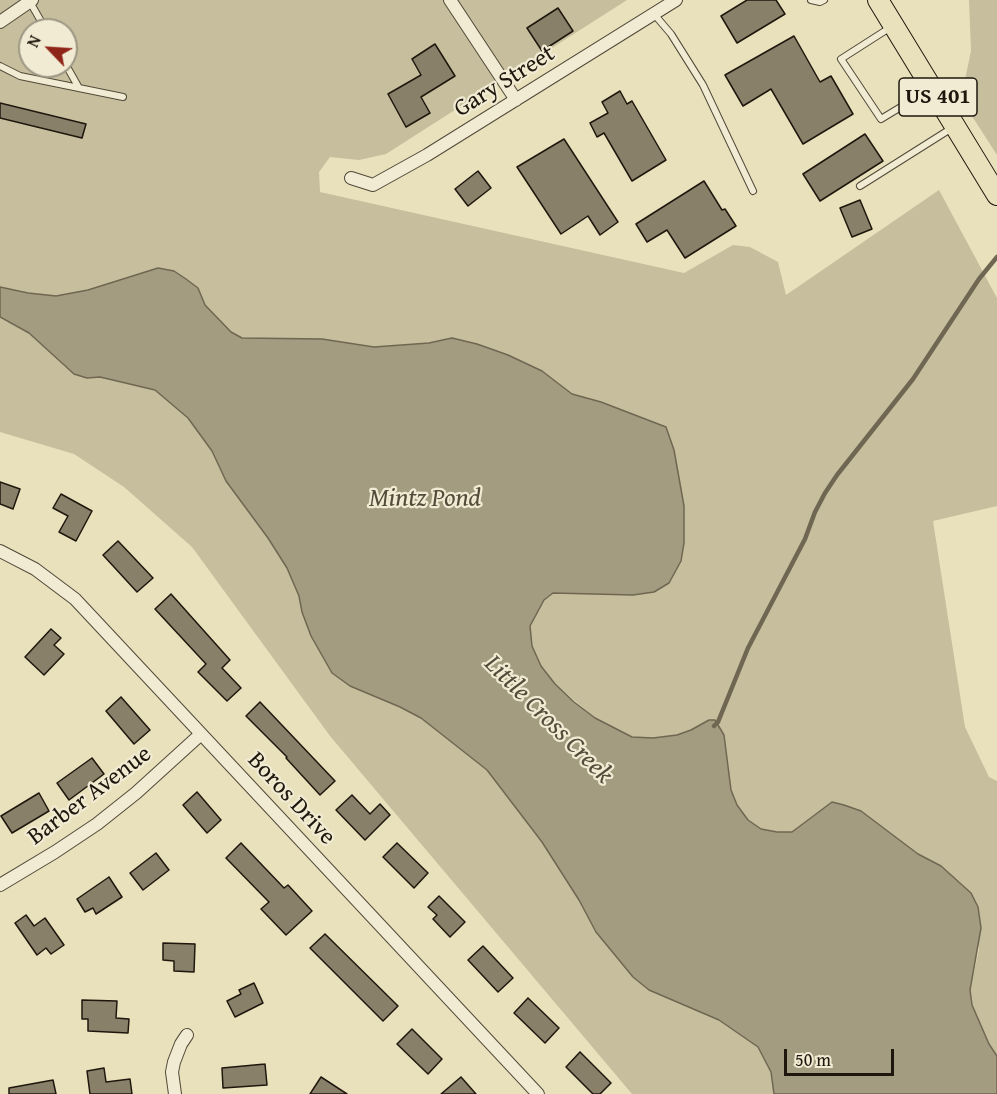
<!DOCTYPE html>
<style>
body{margin:0}
#map{position:relative;width:997px;height:1094px;overflow:hidden;background:#e9e0bc;font-family:"Gentium Book Plus",serif}
canvas{display:block}
.north{position:absolute;left:18px;top:18px;width:60px;height:60px;box-sizing:border-box;background:#f1ebd3;border:2px solid #9d9684;border-radius:50%;rotate:295deg;font-size:16px;font-weight:700;line-height:24px;text-align:center;color:#1f170d}
.north::after{content:'';display:block;margin:auto;width:21px;height:27px;background:#8f2418;clip-path:polygon(50% 0,100% 100%,50% 72%,0 100%)}
.scale{position:absolute;left:784px;top:1049px;width:110px;height:27px;box-sizing:border-box;border:3px solid #1f170d;border-top:0;padding-left:8px;font-size:18px;line-height:21px;white-space:nowrap;color:#1f170d;-webkit-text-stroke:4px #f1ebd3;paint-order:stroke}
</style>
<div id="map">
<canvas width="997" height="1094"></canvas>
<div class="north">N</div>
<div class="scale">50 m</div>
</div>
<script>
const g = document.querySelector('canvas').getContext('2d');
g.lineJoin = 'round';
function paint(path, color) {
  g.fillStyle = color;
  g.fill(path, 'evenodd');
}
function shape(rows) {
  const path = new Path2D();
  for (const r of rows) {
    path.moveTo(r[0], r[1]);
    for (let i = 2; i < r.length; i += 2) path.lineTo(r[i], r[i + 1]);
  }
  return path;
}
function stroke(path, color, width, dash) {
  g.strokeStyle = color;
  g.lineWidth = width;
  g.lineCap = dash ? 'butt' : 'round';
  g.setLineDash(dash || []);
  g.stroke(path);
}
function label(font, color, halo, rows, align = 'center') {
  g.font = font + ' "Gentium Book Plus",serif';
  g.lineWidth = 4.5;
  g.setLineDash([]);
  g.textBaseline = 'middle';
  g.strokeStyle = halo;
  g.fillStyle = color;
  for (const [text, x, y, turn = 0] of rows) {
    g.save();
    g.translate(x, y);
    g.rotate((+turn || 0) * Math.PI / 180);
    g.textAlign = isNaN(turn) ? turn : align;
    if (halo) g.strokeText(text, 0, 0);
    g.fillText(text, 0, 0);
    g.restore();
  }
}
paint(shape([
 [0,0,627,0,386,154,359,160,330,157,319,172,320,192,684,273,733,245,750,247,778,262,786,295,939,190,997,298,997,506,933,521,965,727,989,777,997,781,997,1056,989,1044,972,1005,970,990,979,949,971,893,941,866,918,854,861,811,832,802,792,832,777,832,761,829,748,820,737,805,731,790,724,735,709,720,691,730,677,735,653,738,632,737,595,718,555,684,541,666,532,646,530,626,544,600,554,593,633,595,669,583,681,561,684,543,601,402,572,394,542,371,508,355,477,344,452,338,429,343,374,347,322,339,242,339,231,332,205,305,198,288,88,290,56,296,28,293,0,287],
 [30,30,66,30,66,66,30,66],
 [969,0,997,0,997,155,961,99,971,51],
 [0,317,29,333,74,374,87,378,100,376,155,390,188,418,212,451,226,481,268,538,287,568,299,596,302,612,311,636,332,673,421,718,487,770,542,842,579,900,596,932,649,990,719,1020,758,1047,771,1072,774,1094,632,1094,330,736,192,547,124,487,74,454,0,432]
]), '#c7be9e');
const water = shape([
 [158,268,174,271,186,279,198,288,205,305,231,332,242,338,322,339,374,347,429,343,452,338,477,344,508,355,542,371,572,394,601,402,666,427,674,450,684,506,684,543,681,561,669,583,654,592,633,595,553,593,544,600,530,626,532,646,541,666,555,684,574,702,595,718,632,737,653,738,677,735,691,730,709,720,715,720,724,735,731,790,737,805,748,820,761,829,777,832,792,832,832,802,844,805,861,811,918,854,941,866,971,893,978,907,981,928,970,990,972,1005,989,1044,997,1056,997,1094,774,1094,771,1072,758,1047,719,1020,649,990,633,977,596,932,579,900,542,842,487,770,421,718,400,707,350,686,332,673,311,636,302,612,299,596,287,568,268,538,226,481,212,451,188,418,155,390,100,377,87,378,74,374,29,333,0,317,0,287,28,293,56,296,88,290,158,268]
]);
paint(water, '#a49c80');
stroke(water, '#6f6752', 1.5);
stroke(shape([
 [714,726,718,722,748,648,805,539,815,512,825,493,837,475,913,379,979,279,997,257]
]), '#6f6752', 4.5);
const building = shape([
 [747,0,776,0,785,14,737,43,721,16,747,0],
 [558,8,573,31,542,51,527,28,558,8],
 [794,36,820,82,831,76,853,114,803,144,771,89,743,106,725,75,794,36],
 [435,44,455,76,421,97,430,113,406,127,388,94,421,75,412,59,435,44],
 [620,91,627,104,632,101,666,160,632,181,604,133,597,137,590,123,608,113,602,102,620,91],
 [0,103,86,124,82,138,0,118,0,103],
 [865,134,883,161,820,201,803,174,865,134],
 [564,139,618,222,600,235,588,216,561,234,517,167,564,139],
 [478,171,491,188,468,206,455,189,478,171],
 [704,181,722,210,725,209,736,226,685,258,667,230,647,242,636,224,704,181],
 [860,200,872,229,852,237,840,208,860,200],
 [0,482,20,489,13,509,0,504,0,482],
 [61,494,92,511,76,541,59,532,68,516,53,508,61,494],
 [118,541,153,578,137,592,103,555,118,541],
 [171,594,230,660,222,668,241,688,227,701,198,672,206,664,155,609,171,594],
 [51,629,61,638,54,645,64,654,44,675,25,657,51,629],
 [121,697,150,730,134,744,106,711,121,697],
 [260,702,335,781,320,795,286,758,287,757,246,716,260,702],
 [92,758,104,774,69,800,57,783,92,758],
 [197,792,221,820,207,833,183,805,197,792],
 [39,793,49,811,12,833,1,816,39,793],
 [352,795,370,814,380,804,390,815,365,840,336,810,352,795],
 [241,843,284,888,288,885,312,911,286,935,261,909,269,902,226,858,241,843],
 [397,843,428,873,414,888,383,857,397,843],
 [156,853,169,870,143,890,130,873,156,853],
 [109,877,122,897,96,914,93,908,85,912,77,899,109,877],
 [439,896,465,922,450,937,433,919,437,915,428,907,439,896],
 [26,915,34,926,45,918,64,945,51,954,46,948,37,955,15,923,26,915],
 [325,934,398,1006,383,1021,310,948,325,934],
 [163,943,195,944,194,972,174,971,174,961,163,960,163,943],
 [483,946,513,978,498,992,468,960,483,946],
 [254,983,263,1003,235,1017,227,1001,241,994,239,990,254,983],
 [528,998,559,1028,545,1043,514,1013,528,998],
 [82,1000,117,1001,116,1018,129,1019,128,1033,88,1031,88,1019,82,1019,82,1000],
 [412,1029,442,1059,428,1074,397,1044,412,1029],
 [580,1052,611,1083,600,1094,593,1094,566,1067,580,1052],
 [265,1064,267,1085,223,1088,222,1068,265,1064],
 [104,1068,106,1082,130,1079,132,1094,90,1094,87,1071,104,1068],
 [321,1077,347,1094,310,1094,321,1077],
 [461,1077,476,1094,441,1094,461,1077],
 [53,1080,56,1094,9,1094,9,1088,53,1080]
]);
paint(building, '#888068');
stroke(building, '#1f170d', 1.5);
const service = shape([
 [811,0,820,2,824,0],
 [30,2,46,30],
 [654,14,671,34,703,85,753,191],
 [891,27,841,59,881,119,929,90],
 [66,65,79,88],
 [0,66,20,76,123,97],
 [860,186,952,128]
]);
const minor = shape([
 [450,0,516,100],
 [0,22,32,0],
 [351,178,373,185,427,155,676,0],
 [0,551,35,569,75,599,538,1094],
 [0,885,55,852,97,824,136,793,201,734],
 [175,1094,172,1072,174,1062,181,1044,187,1035]
]);
const primary = shape([
 [878,0,997,195]
]);
stroke(service, '#524939', 8);
stroke(minor, '#524939', 14);
stroke(primary, '#1f170d', 22);
stroke(service, '#f1ebd3', 6);
stroke(minor, '#f1ebd3', 12);
stroke(primary, '#e9e0bc', 20);
for (const [x, y, w] of [
 [938,97,78]
]) {
  const box = new Path2D();
  box.roundRect(x - w / 2, y - 19, w, 38, 4.5);
  g.fillStyle = '#f1ebd3';
  g.fill(box);
  stroke(box, '#1f170d', 1.5);
}
label('bold 22px', '#1f170d', null, [
 ["US 401",938,97]
]);
label('24px', '#1f170d', '#f1ebd3', [
 ["Gary Street",505,82,-32],
 ["Barber Avenue",90,796,-37],
 ["Boros Drive",291,799,47]
]);
label('italic 26px', '#544c3b', '#f1ebd3', [
 ["Mintz Pond",425,499],
 ["Little Cross Creek",548,720,45]
]);
</script>
